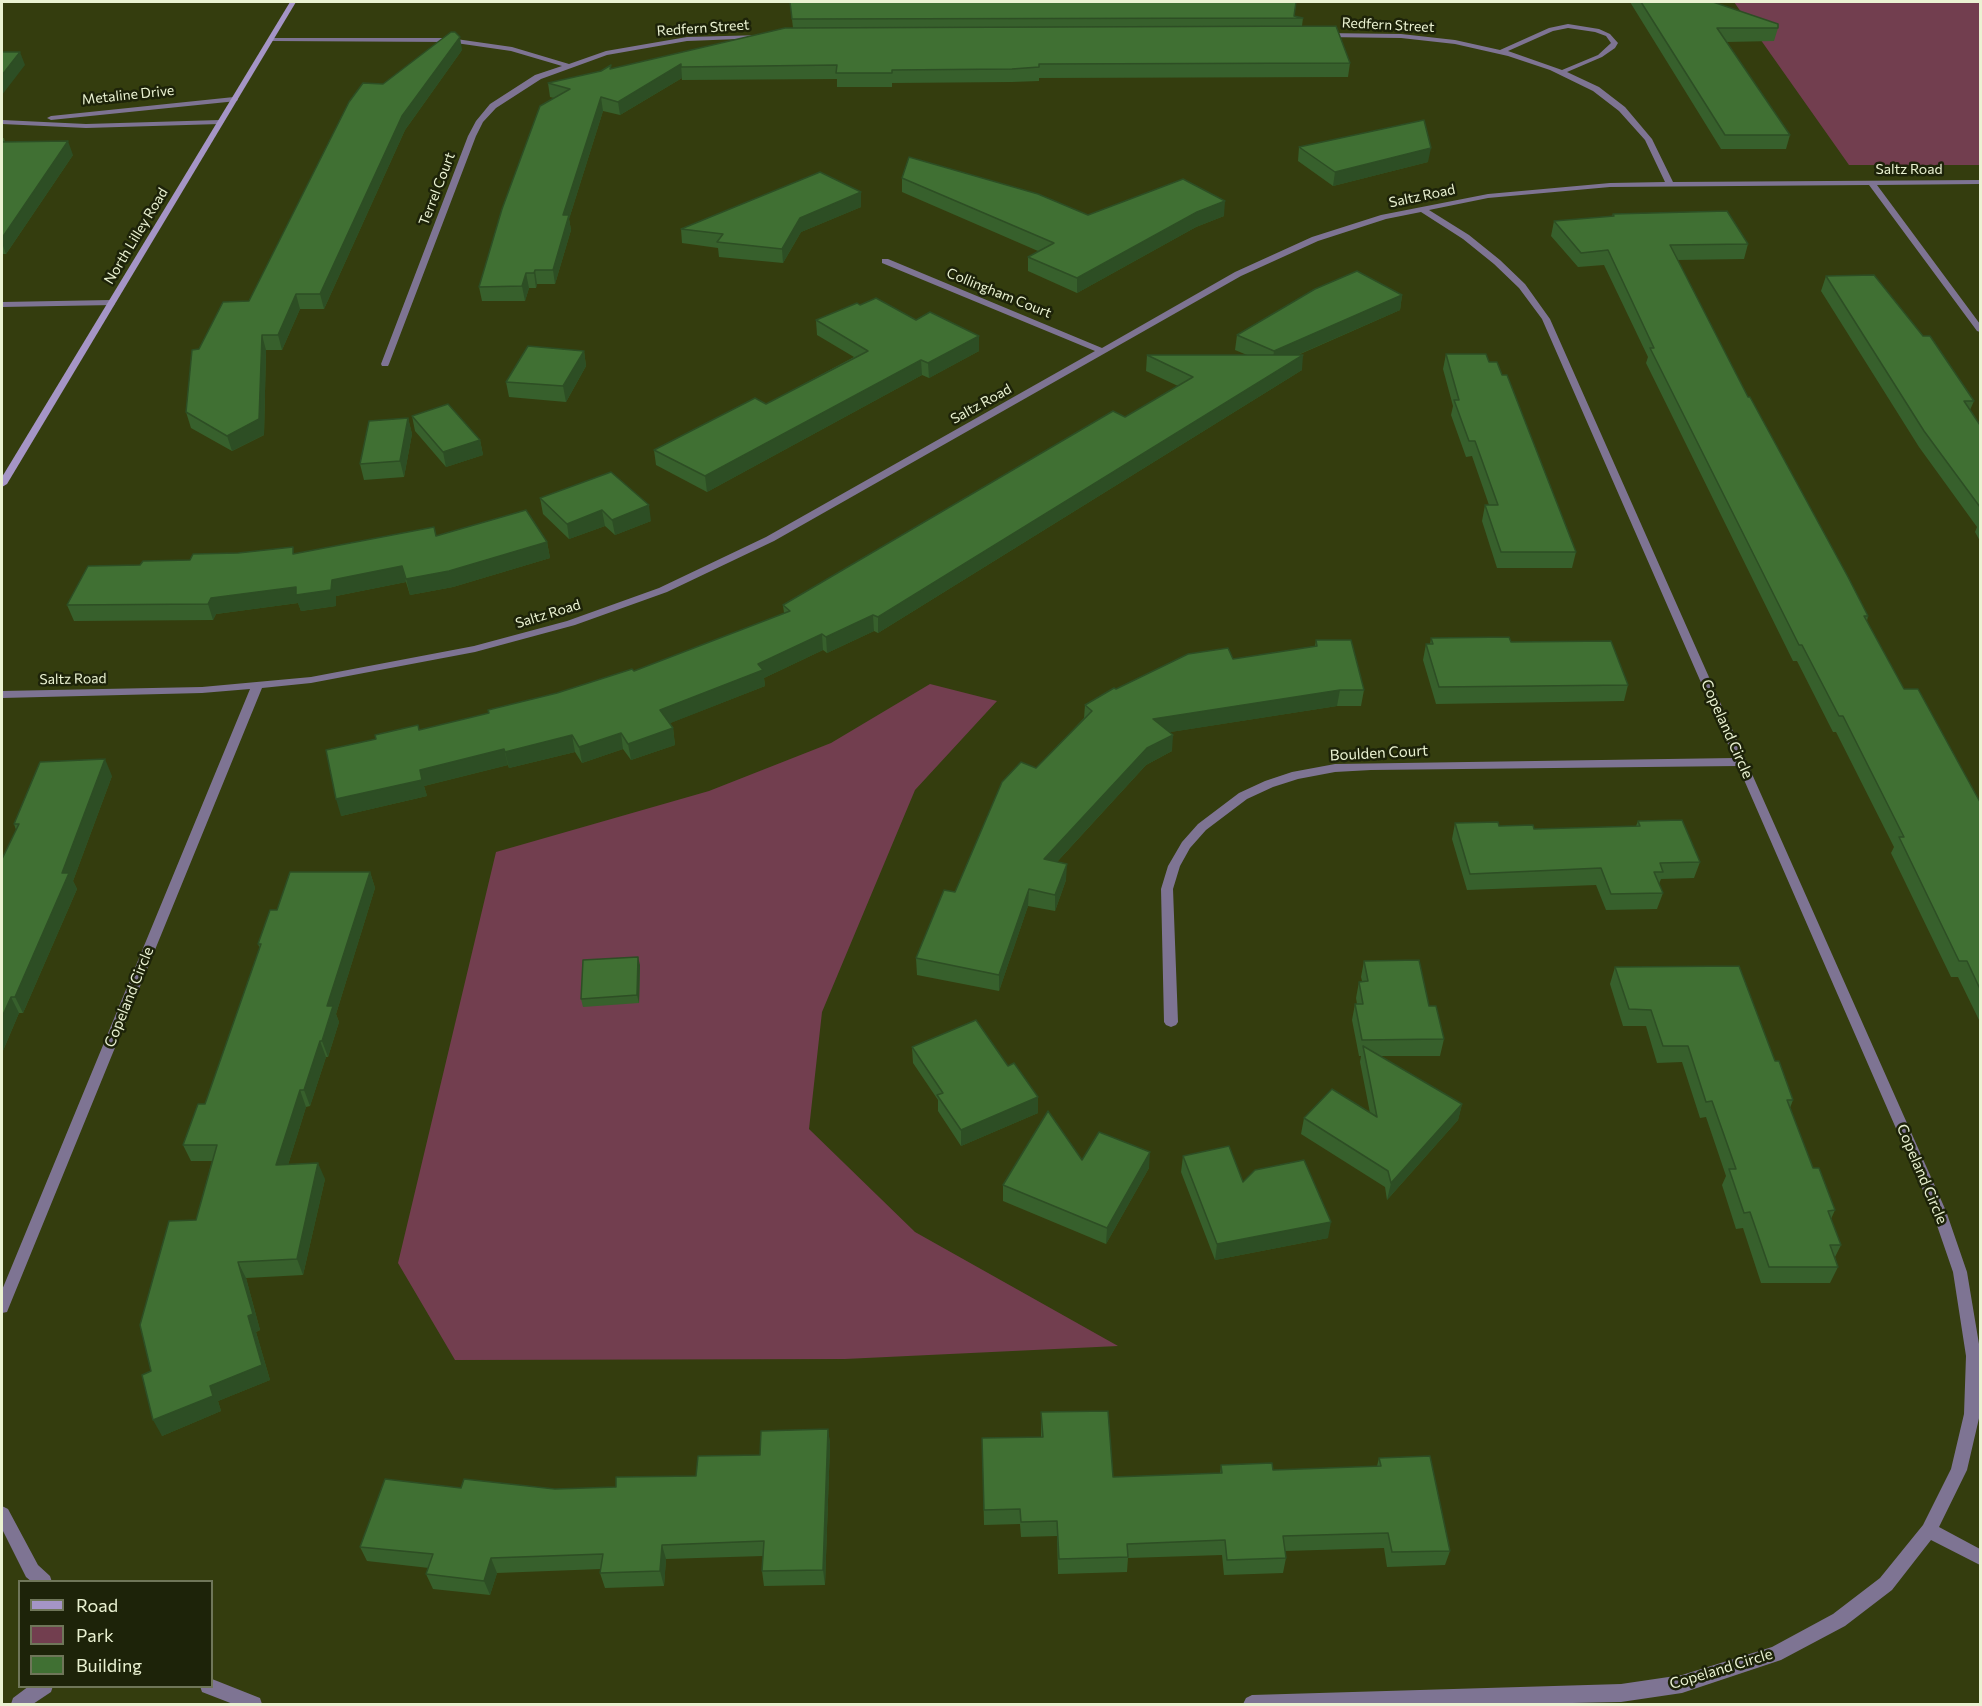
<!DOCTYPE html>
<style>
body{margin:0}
#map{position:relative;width:1982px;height:1706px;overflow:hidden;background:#343d0e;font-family:Commissioner,sans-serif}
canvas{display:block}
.frame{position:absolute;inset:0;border:3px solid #eaf2d2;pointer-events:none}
.legend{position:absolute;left:18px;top:1580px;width:195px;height:108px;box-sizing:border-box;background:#1d2309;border:2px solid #6f7659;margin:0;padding:8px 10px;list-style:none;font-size:18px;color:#eaf2d2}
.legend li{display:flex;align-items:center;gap:12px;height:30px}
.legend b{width:30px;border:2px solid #6f7659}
</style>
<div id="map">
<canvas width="1982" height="1706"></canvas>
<div class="frame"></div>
<ul class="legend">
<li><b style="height:8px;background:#a595c6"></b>Road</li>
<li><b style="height:16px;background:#723e4f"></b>Park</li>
<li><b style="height:16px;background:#407033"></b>Building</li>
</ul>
</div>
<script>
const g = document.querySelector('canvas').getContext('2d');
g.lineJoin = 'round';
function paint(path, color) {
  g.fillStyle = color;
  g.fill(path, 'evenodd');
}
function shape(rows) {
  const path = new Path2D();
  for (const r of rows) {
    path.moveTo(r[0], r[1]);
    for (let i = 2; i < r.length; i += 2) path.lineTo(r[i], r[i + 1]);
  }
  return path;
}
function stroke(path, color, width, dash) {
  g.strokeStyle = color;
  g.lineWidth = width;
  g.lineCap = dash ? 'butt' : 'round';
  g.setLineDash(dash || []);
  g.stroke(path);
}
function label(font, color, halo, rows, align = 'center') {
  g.font = font + ' Commissioner,sans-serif';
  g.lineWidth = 5;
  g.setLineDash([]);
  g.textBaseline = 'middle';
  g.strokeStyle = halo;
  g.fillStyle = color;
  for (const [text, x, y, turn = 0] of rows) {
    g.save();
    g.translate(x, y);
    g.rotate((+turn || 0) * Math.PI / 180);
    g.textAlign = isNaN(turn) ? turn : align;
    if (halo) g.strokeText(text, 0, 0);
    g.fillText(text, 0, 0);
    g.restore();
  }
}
paint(shape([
 [1734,2,1980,2,1980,165,1849,165],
 [930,684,997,701,915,790,822,1012,809,1129,915,1232,1118,1346,845,1359,455,1360,398,1263,496,852,709,791,831,743]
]), '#723e4f');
paint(shape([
 [1568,24,1599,29,1610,34,1618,43,1615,48,1602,57,1567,72,1599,87,1625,107,1652,139,1673,182,1980,180,1980,184,1877,185,1980,324,1980,332,1977,331,1869,185,1610,187,1488,198,1429,210,1469,235,1500,260,1525,284,1550,319,1946,1211,1967,1272,1980,1350,1980,1414,1967,1470,1939,1527,1980,1549,1980,1565,1931,1540,1892,1590,1845,1626,1781,1660,1682,1693,1621,1702,1524,1704,1243,1704,1246,1698,1252,1695,1621,1684,1682,1675,1772,1647,1833,1614,1880,1578,1923,1525,1951,1469,1964,1414,1966,1356,1953,1272,1932,1211,1738,766,1371,770,1335,772,1298,779,1273,787,1247,799,1206,830,1190,848,1180,866,1173,889,1178,1022,1176,1025,1171,1027,1166,1025,1164,1022,1161,889,1168,866,1182,842,1198,824,1239,793,1265,781,1292,772,1335,764,1734,758,1542,319,1519,288,1494,264,1463,239,1421,212,1386,219,1318,241,1241,276,774,541,667,592,575,625,475,652,311,683,262,688,9,1307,7,1312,2,1313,2,1290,250,689,202,693,2,698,2,691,202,687,311,677,474,646,567,621,659,588,766,537,1095,351,882,263,882,259,888,259,1102,348,1235,272,1312,237,1381,215,1488,194,1610,183,1665,182,1645,140,1619,111,1593,91,1550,70,1508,56,1455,44,1401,38,1324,37,1321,35,1324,33,1401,34,1455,40,1500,50,1549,28,1568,24],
 [1568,28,1595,32,1606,36,1611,43,1598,55,1562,70,1508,51,1553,31,1568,28],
 [763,35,765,36,765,38,687,41,607,55,541,79,496,108,483,122,476,136,389,364,388,366,382,366,381,364,468,136,476,121,490,104,535,75,562,66,511,51,449,42,271,41,268,39,269,38,449,38,512,47,569,64,606,51,687,37,763,35],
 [234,97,238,99,237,101,51,120,47,118,51,116,234,97],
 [2,120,86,124,220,120,224,122,220,124,86,128,2,124,2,120],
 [111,300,115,303,114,305,2,307,2,302,111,300],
 [2,1506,8,1509,38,1565,50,1576,52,1582,32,1582,26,1577,2,1529,2,1506],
 [212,1679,260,1698,262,1704,233,1704,202,1692,200,1686,212,1686,212,1679],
 [29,1686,53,1686,51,1692,33,1704,11,1704,13,1698,29,1686]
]), '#7e7493');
paint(shape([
 [290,2,296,2,7,484,2,487,2,477,290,2]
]), '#a595c6');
paint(shape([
 [790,2,1296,2,1294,16,1303,18,1302,26,1350,63,1348,77,1039,78,1039,81,1012,82,892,83,892,87,837,87,837,79,682,80,682,78,620,115,603,111,569,219,571,230,555,284,537,284,536,288,529,288,525,301,482,301,479,287,554,98,550,97,548,83,601,71,611,65,611,69,793,28],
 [1630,2,1713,2,1778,28,1774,41,1726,42,1790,135,1786,149,1721,149],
 [462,50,405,130,324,309,300,309,282,350,266,350,264,435,232,451,191,428,186,412,199,349,249,301,383,84],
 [2,138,4,138,5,142,73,155,6,254,2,254],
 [1299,147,1428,162,1333,186,1298,161],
 [902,178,1088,215,1224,216,1196,227,1077,293,1028,271,1028,257,1038,251,902,192],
 [861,192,861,207,801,232,783,263,719,257,718,248,682,243,681,229],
 [1613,214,1748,244,1744,259,1677,260,1748,397,1868,616,1867,621,1904,689,1980,802,1980,1022,1958,977,1951,977,1891,853,1894,847,1836,732,1833,732,1797,661,1793,661,1646,363,1648,357,1604,265,1578,267,1551,236,1554,221,1612,216],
 [1826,276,1974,401,1970,410,1980,425,1980,541,1975,532,1977,527,1919,447,1821,291],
 [1402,295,1400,310,1298,355,1302,370,878,633,874,631,827,653,823,650,764,678,765,686,670,723,673,728,675,745,631,760,623,749,582,763,575,752,509,768,508,765,424,786,427,796,341,816,419,730,489,713,634,671,784,613,783,605,1125,417,1178,386,1146,371,1147,355,1247,355,1235,350,1237,335],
 [860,305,979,336,979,351,929,378,922,375,707,492,656,465,654,450,766,404,854,357,817,335,816,320],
 [584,351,586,366,566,402,509,397,506,382],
 [1446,354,1576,552,1572,568,1497,568,1482,521,1485,505,1489,505,1472,456,1466,457,1451,415,1453,406,1443,369],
 [412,416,480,440,483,455,446,467,415,431],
 [408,418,412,434,404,477,364,480,360,464],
 [611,472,651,521,615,535,605,526,569,539,543,514,540,498],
 [436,536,547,542,550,558,453,587,410,595,406,582,336,596,336,606,301,611,298,603,216,614,213,620,74,621,67,605,140,565,190,560,295,554],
 [1431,638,1628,685,1624,701,1436,704,1423,660,1426,644,1430,644],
 [1316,640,1364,690,1361,706,1337,706,1170,732,1172,751,1146,765,1057,862,1066,880,1055,911,1028,906,999,991,917,975,916,958,955,892,1036,768,1084,718,1085,705,1116,689,1233,659,1315,646],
 [112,776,73,881,77,889,23,1013,19,1013,2,1053,2,859,16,830,14,824],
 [1638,821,1700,862,1694,878,1661,879,1659,884,1663,893,1657,909,1606,910,1596,885,1467,890,1452,839,1455,823,1534,829,1636,826],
 [370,872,375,888,336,1014,339,1022,328,1057,326,1057,310,1106,306,1107,288,1165,325,1179,303,1275,246,1278,260,1330,256,1332,270,1380,218,1401,221,1411,162,1436,151,1371,196,1220,212,1161,191,1161,183,1145,205,1104,260,949,258,944,277,910],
 [1364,961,1429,1006,1444,1039,1440,1056,1380,1056,1462,1104,1458,1120,1387,1200,1385,1187,1301,1134,1304,1118,1370,1113,1360,1062,1361,1056,1359,1056,1352,1020,1355,1004,1357,1004,1356,998,1359,982,1362,981,1361,977],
 [640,965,639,1003,583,1007,581,999],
 [1615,967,1775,1061,1793,1100,1790,1108,1813,1168,1835,1210,1831,1219,1841,1245,1835,1257,1838,1267,1830,1283,1761,1283,1743,1228,1736,1229,1722,1185,1726,1176,1706,1117,1700,1118,1682,1062,1657,1063,1646,1026,1623,1026,1610,984],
 [912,1047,1008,1066,1038,1097,1038,1113,961,1146,938,1111,938,1100,913,1063],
 [1183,1156,1243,1182,1328,1238,1215,1260,1181,1172],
 [1082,1160,1149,1168,1106,1244,1003,1201,1003,1185],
 [1041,1412,1113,1477,1220,1474,1221,1465,1273,1470,1377,1466,1379,1458,1450,1551,1445,1565,1387,1567,1384,1548,1285,1551,1286,1558,1283,1573,1224,1575,1222,1555,1128,1558,1127,1572,1058,1574,1057,1536,1021,1537,1020,1524,984,1525,982,1438,1041,1437],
 [828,1429,830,1444,825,1585,764,1586,762,1571,763,1556,666,1559,664,1586,605,1588,600,1573,601,1569,497,1573,490,1595,433,1589,426,1574,429,1568,367,1561,360,1547,461,1488,555,1489,616,1487,696,1476,760,1455]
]), '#37602c');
paint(shape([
 [460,37,462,50,405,130,324,309,320,294,402,116],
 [20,52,25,65,2,95,2,75],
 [681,64,682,78,620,115,618,102],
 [601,97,603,111,569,219,571,230,555,284,553,270,563,215],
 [68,141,73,155,6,254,2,243,2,238],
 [1431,148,1428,162,1333,186,1335,172],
 [861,192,861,207,801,232,783,263,782,249,800,218],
 [1225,201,1224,216,1196,227,1077,293,1077,278,1197,212],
 [535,270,537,284,536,288,534,273],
 [526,273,529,288,525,301,522,286],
 [296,294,300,309,282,350,278,335],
 [1402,295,1400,310,1272,366,1274,351],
 [262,335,266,350,264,435,232,451,227,436],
 [979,336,979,351,929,378,928,363],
 [584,351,586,366,566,402,563,386],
 [1303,355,1302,370,878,633,878,617],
 [921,360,922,375,707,492,705,476],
 [408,418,412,434,404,477,400,461],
 [480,440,483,455,446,467,443,452],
 [649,505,651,521,615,535,612,520],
 [602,510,605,526,569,539,567,524],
 [547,542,550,558,453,587,410,595,406,579],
 [402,566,406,582,336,596,336,606,301,611,298,603,216,614,213,620,208,604,211,598,332,580],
 [873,615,874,631,827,653,826,637],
 [822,634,823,650,764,678,765,686,663,726,660,710],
 [1340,690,1337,706,1152,735,1153,719],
 [673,728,675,745,631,760,628,744],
 [621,733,623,749,582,763,579,747],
 [572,735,575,752,509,768,505,752],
 [1173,735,1172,751,1146,765,1044,876,1044,859,1147,748],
 [504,749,508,765,424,786,427,796,341,816,336,799,420,770],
 [105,759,112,776,73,881,77,889,23,1013,15,997],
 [1067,864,1066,880,1055,911,1055,895],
 [370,872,375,888,336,1014,339,1022,328,1057,322,1041,327,1006],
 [1029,889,1028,906,999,991,999,975],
 [638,957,640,965,639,1003,637,995],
 [11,997,19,1013,2,1053,2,1017],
 [320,1041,326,1057,310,1106,304,1090],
 [300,1090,306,1107,283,1181,276,1165],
 [1038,1097,1038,1113,961,1146,961,1130],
 [1462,1104,1458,1120,1387,1200,1391,1183],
 [1150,1152,1149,1168,1106,1244,1107,1228],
 [318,1163,325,1179,303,1275,297,1259],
 [1331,1222,1328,1238,1215,1260,1217,1244],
 [238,1262,246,1278,260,1330,256,1332,270,1380,218,1401,221,1411,162,1436,153,1420,210,1386,248,1316],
 [828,1429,830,1444,825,1585,823,1570],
 [662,1545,666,1559,664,1586,660,1571],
 [491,1558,497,1573,490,1595,484,1581]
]), '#2d4e24');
const building = shape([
 [790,2,1296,2,1294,16,1303,18,792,19,790,2],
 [1641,2,1713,2,1778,24,1778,28,1717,28,1790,135,1725,135,1641,2],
 [1336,26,1350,63,1039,64,1039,67,1012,69,892,70,892,73,836,73,837,65,681,67,681,64,618,102,601,97,563,215,569,215,553,270,535,270,534,273,526,273,522,286,479,287,502,209,540,106,570,89,548,83,601,71,611,65,610,69,785,28,1336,26],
 [451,32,455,32,460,37,402,116,320,294,296,294,278,335,262,335,259,419,227,436,186,412,192,350,199,349,223,302,249,301,349,102,363,83,383,84,451,32],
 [2,52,20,52,2,75,2,52],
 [1424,120,1431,148,1335,172,1299,147,1424,120],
 [68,141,2,238,2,142,68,141],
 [909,157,1038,194,1088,215,1183,179,1225,201,1197,212,1077,278,1028,257,1054,243,902,178,909,157],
 [820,172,861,192,800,218,782,249,717,242,723,234,681,229,820,172],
 [1727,211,1748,244,1670,245,1748,397,1750,397,1848,577,1868,616,1864,616,1904,689,1918,689,1980,802,1980,989,1967,961,1959,961,1899,837,1904,837,1843,716,1839,716,1802,645,1799,645,1650,348,1654,348,1608,250,1581,253,1554,221,1614,216,1613,214,1727,211],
 [1357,271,1402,295,1274,351,1237,335,1315,289,1357,271],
 [1874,275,1923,336,1930,336,1974,401,1964,401,1980,425,1980,507,1924,431,1826,276,1874,275],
 [876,298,916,320,930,312,979,336,928,363,921,360,705,476,654,450,755,398,766,404,868,351,816,320,857,303,860,305,876,298],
 [528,346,584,351,563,386,506,382,528,346],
 [1446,354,1486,354,1489,362,1497,362,1502,375,1507,375,1576,552,1501,552,1485,505,1498,505,1475,441,1469,441,1454,400,1459,400,1446,354],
 [1147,355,1303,355,878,617,873,615,826,637,822,634,758,664,763,670,660,710,673,728,628,744,621,733,579,747,572,735,505,752,504,749,420,770,422,780,336,799,326,750,376,739,375,735,418,725,419,730,489,713,488,710,557,693,632,669,634,671,790,611,783,605,1113,411,1125,417,1193,377,1147,355],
 [448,404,480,440,443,452,412,416,448,404],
 [408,418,400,461,360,464,369,421,408,418],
 [611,472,649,505,612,520,602,510,567,524,540,498,611,472],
 [526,510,547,542,449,571,406,579,402,566,332,580,331,590,296,595,296,587,211,598,208,604,67,605,88,566,140,565,143,561,190,560,193,554,238,553,293,547,293,554,434,527,436,536,526,510],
 [1509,637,1511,642,1611,641,1628,685,1439,687,1426,644,1433,644,1431,638,1509,637],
 [1316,640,1351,640,1364,690,1340,690,1153,719,1173,735,1147,748,1044,859,1067,864,1055,895,1029,889,999,975,916,958,944,890,955,892,1002,782,1021,762,1036,768,1092,711,1085,705,1114,688,1116,689,1188,654,1228,648,1233,659,1317,646,1316,640],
 [105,759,62,873,69,873,15,997,11,997,2,1017,2,859,19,824,14,824,40,762,105,759],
 [1682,820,1700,862,1660,863,1663,872,1654,872,1663,893,1611,894,1601,868,1470,874,1455,823,1498,822,1499,826,1533,825,1534,829,1640,826,1638,821,1682,820],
 [290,872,370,872,327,1006,333,1006,322,1041,320,1041,304,1090,300,1090,276,1165,318,1163,297,1259,238,1262,253,1314,248,1316,262,1365,210,1386,213,1396,153,1420,142,1375,151,1371,140,1325,169,1221,196,1220,217,1145,183,1145,198,1104,205,1104,261,944,258,944,270,910,277,910,290,872],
 [638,957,637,995,581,999,583,960,638,957],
 [1419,960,1429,1006,1436,1006,1444,1039,1362,1040,1355,1004,1363,1004,1359,982,1368,981,1364,961,1419,960],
 [1739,966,1775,1061,1779,1061,1793,1100,1787,1100,1813,1168,1819,1168,1835,1210,1828,1211,1841,1245,1830,1245,1838,1267,1769,1267,1750,1212,1744,1213,1729,1169,1736,1169,1712,1101,1706,1102,1688,1046,1663,1046,1651,1010,1629,1009,1615,967,1739,966],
 [976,1020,1008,1066,1014,1063,1038,1097,961,1130,937,1095,943,1093,912,1047,976,1020],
 [1363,1046,1462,1104,1391,1183,1388,1171,1304,1118,1332,1089,1377,1117,1363,1046],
 [1048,1111,1082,1160,1099,1132,1150,1152,1107,1228,1003,1185,1048,1111],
 [1229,1146,1243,1182,1255,1170,1304,1160,1331,1222,1217,1244,1183,1156,1229,1146],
 [1108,1411,1113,1477,1222,1473,1221,1465,1272,1463,1273,1470,1381,1466,1379,1458,1430,1456,1450,1551,1392,1552,1388,1533,1283,1536,1286,1558,1227,1560,1225,1540,1127,1544,1128,1557,1059,1559,1057,1521,1021,1522,1020,1509,984,1510,982,1438,1043,1437,1041,1412,1108,1411],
 [828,1429,823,1570,762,1571,764,1541,662,1545,660,1571,600,1573,603,1554,491,1558,484,1581,426,1574,433,1554,360,1547,385,1479,461,1488,464,1479,555,1489,616,1487,616,1477,696,1476,698,1456,760,1455,761,1431,828,1429]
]);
paint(building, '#407033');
stroke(building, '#2d4e24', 1.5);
label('14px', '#eaf2d2', '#1d2309', [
 ["Redfern Street",1388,25,3],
 ["Redfern Street",703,28,-4],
 ["Metaline Drive",128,95,-6],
 ["Saltz Road",1909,169],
 ["Terrel Court",437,189,-69],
 ["Saltz Road",1422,196,-12],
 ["North Lilley Road",136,236,-59],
 ["Collingham Court",999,293,22],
 ["Saltz Road",981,404,-29],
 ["Saltz Road",548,614,-17],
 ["Saltz Road",73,679,-1]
]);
label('15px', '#eaf2d2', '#1d2309', [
 ["Copeland Circle",1727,729,66],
 ["Boulden Court",1379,753,-3],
 ["Copeland Circle",129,997,-68],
 ["Copeland Circle",1922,1174,67],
 ["Copeland Circle",1721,1669,-17]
]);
</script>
